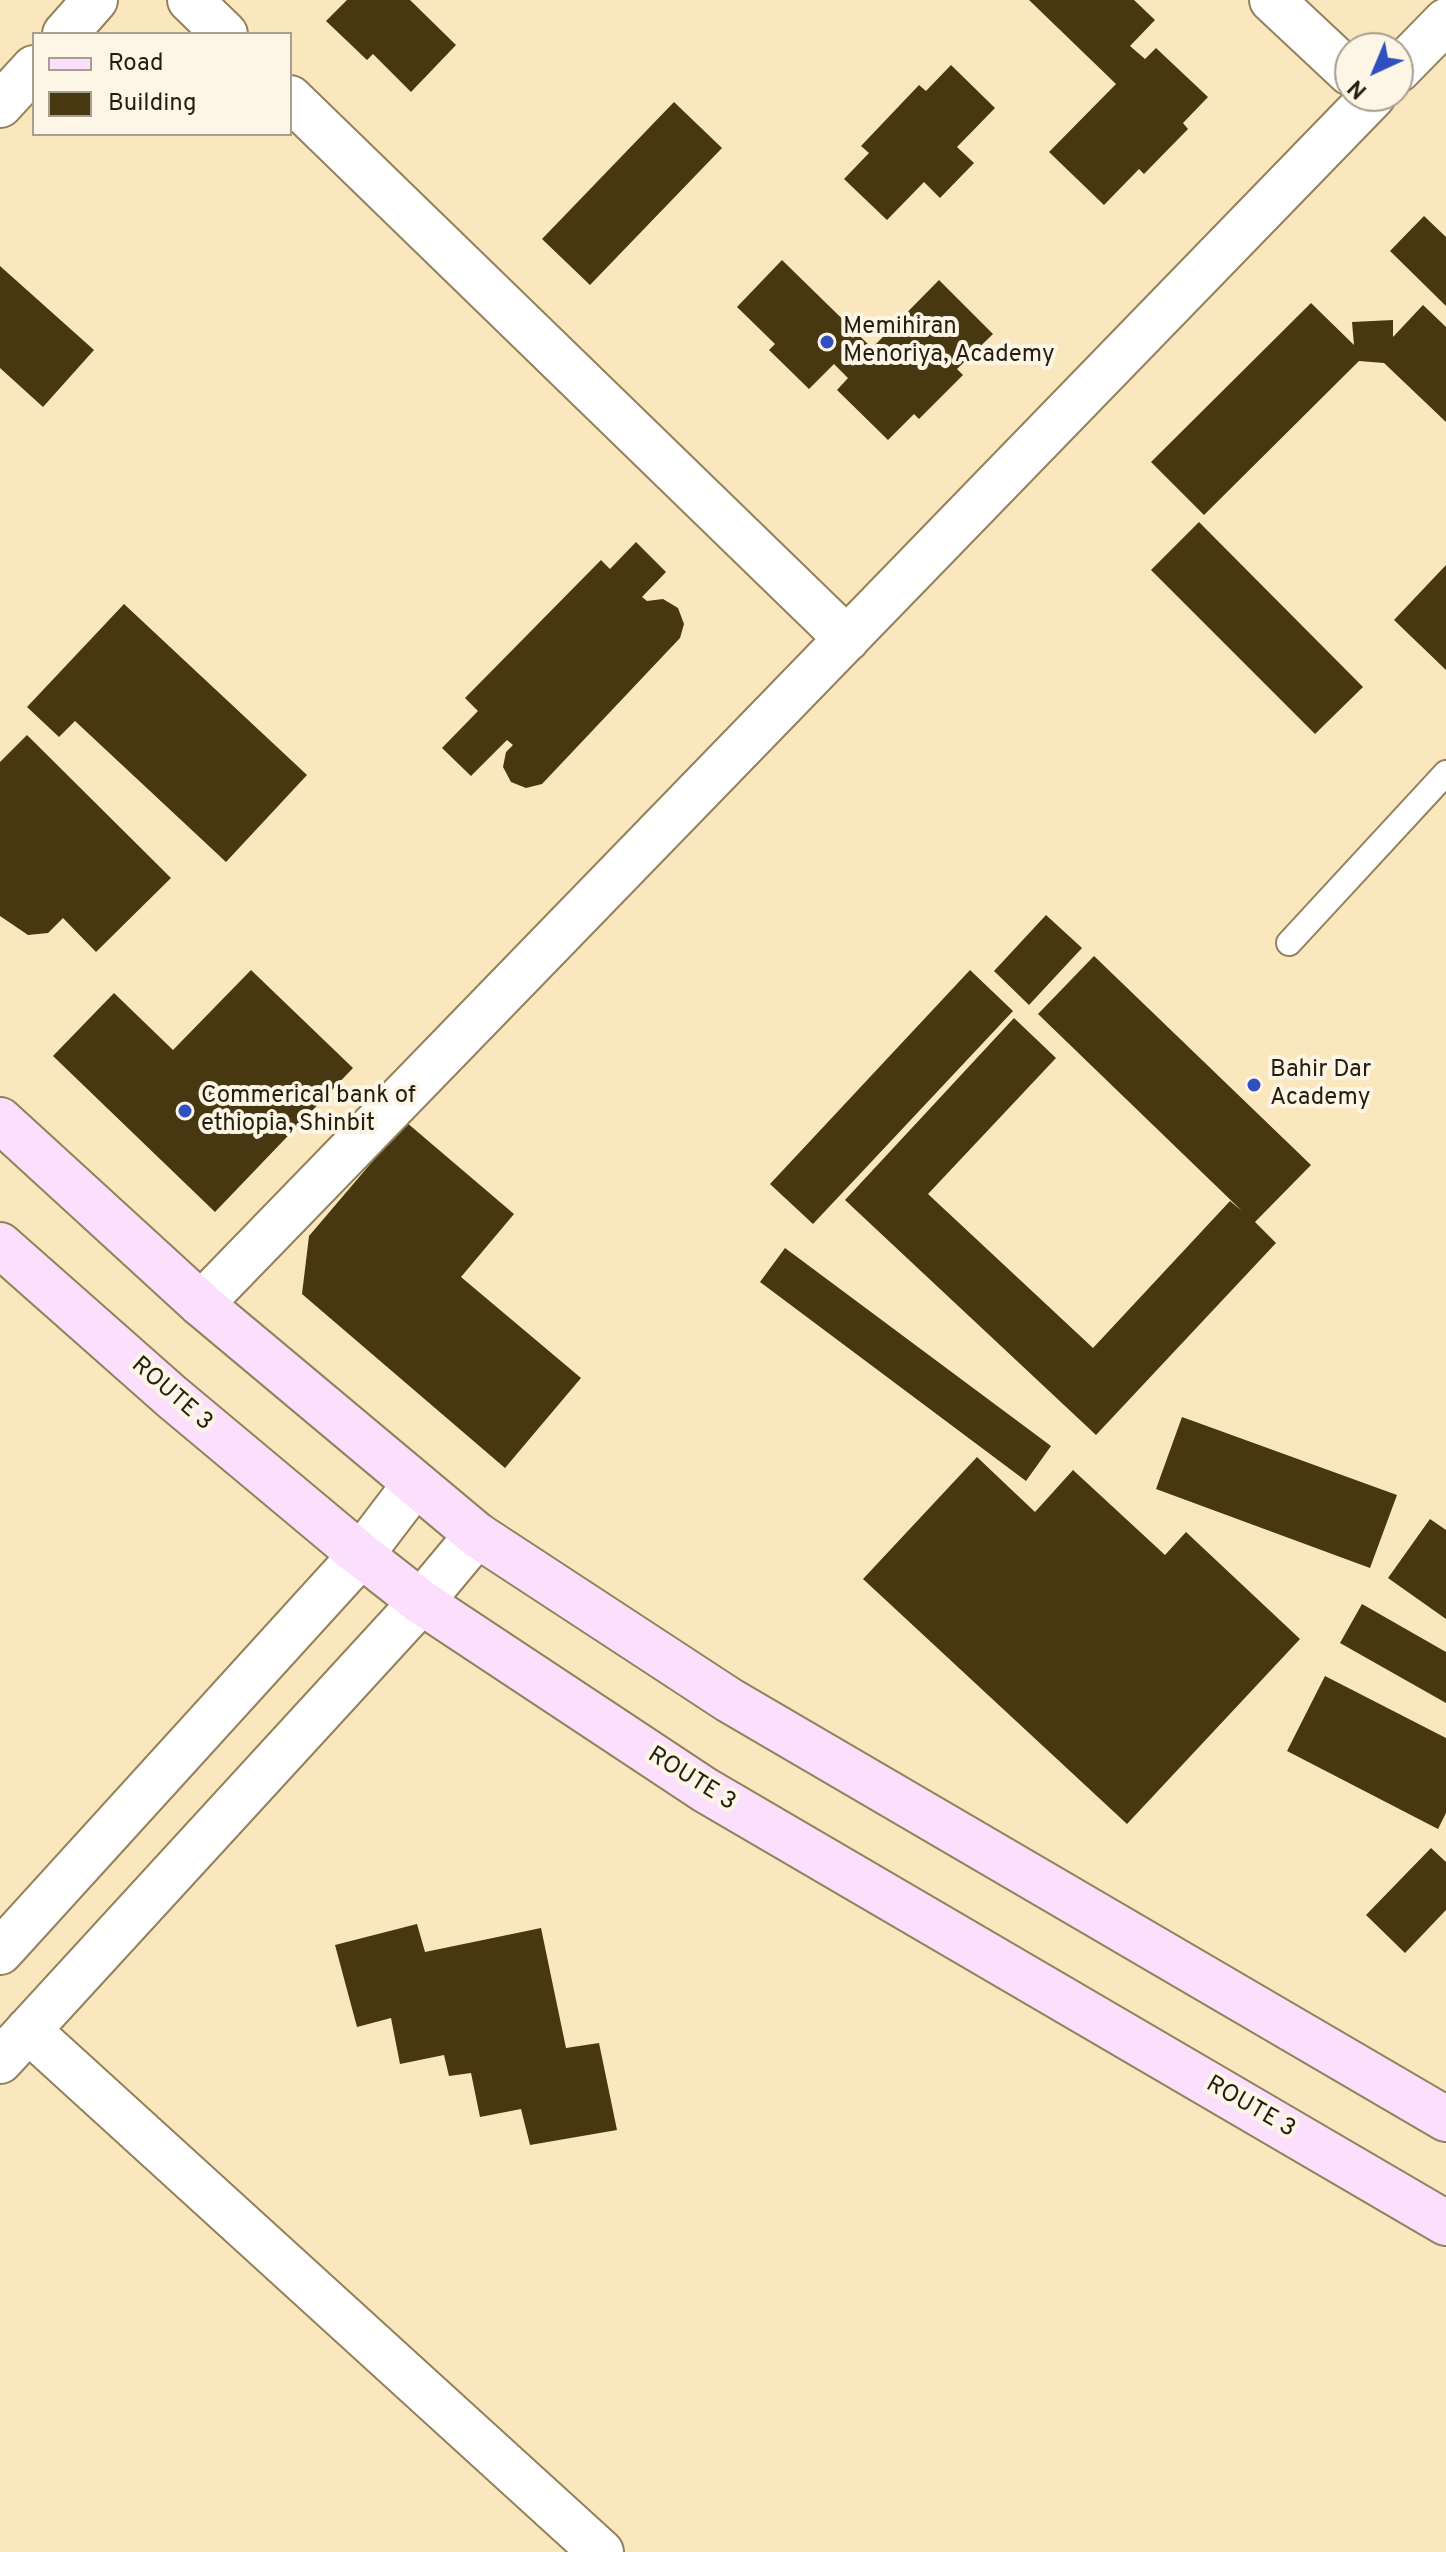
<!DOCTYPE html>
<style>
body{margin:0}
#map{position:relative;width:1446px;height:2552px;overflow:hidden;background:#fae7be;font-family:Overpass,sans-serif}
canvas{display:block}
.legend{position:absolute;left:32px;top:32px;width:260px;height:104px;box-sizing:border-box;background:#fdf5e5;border:2px solid #a79f8f;margin:0;padding:10px 14px;list-style:none;font-size:24px;color:#251e0f}
.legend li{display:flex;align-items:center;gap:16px;height:40px}
.legend b{width:40px;border:2px solid #a79f8f}
.north{position:absolute;left:1334px;top:32px;width:80px;height:80px;box-sizing:border-box;background:#fdf5e5;border:2px solid #a79f8f;border-radius:50%;rotate:224deg;font-size:22px;font-weight:700;line-height:32px;text-align:center;color:#251e0f}
.north::after{content:'';display:block;margin:auto;width:28px;height:36px;background:#2e50c0;clip-path:polygon(50% 0,100% 100%,50% 72%,0 100%)}
</style>
<div id="map">
<canvas width="1446" height="2552"></canvas>
<ul class="legend">
<li><b style="height:10px;background:#fbdffc"></b>Road</li>
<li><b style="height:22px;background:#473812"></b>Building</li>
</ul>
<div class="north">N</div>
</div>
<script>
const g = document.querySelector('canvas').getContext('2d');
g.lineJoin = 'round';
function paint(path, color) {
  g.fillStyle = color;
  g.fill(path, 'evenodd');
}
function shape(rows) {
  const path = new Path2D();
  for (const r of rows) {
    path.moveTo(r[0], r[1]);
    for (let i = 2; i < r.length; i += 2) path.lineTo(r[i], r[i + 1]);
  }
  return path;
}
function stroke(path, color, width, dash) {
  g.strokeStyle = color;
  g.lineWidth = width;
  g.lineCap = dash ? 'butt' : 'round';
  g.setLineDash(dash || []);
  g.stroke(path);
}
function label(font, color, halo, rows, align = 'center') {
  g.font = font + ' Overpass,sans-serif';
  g.lineWidth = 8;
  g.setLineDash([]);
  g.textBaseline = 'middle';
  g.strokeStyle = halo;
  g.fillStyle = color;
  for (const [text, x, y, turn = 0] of rows) {
    g.save();
    g.translate(x, y);
    g.rotate((+turn || 0) * Math.PI / 180);
    g.textAlign = isNaN(turn) ? turn : align;
    if (halo) g.strokeText(text, 0, 0);
    g.fillText(text, 0, 0);
    g.restore();
  }
}
paint(shape([
 [347,0,410,0,456,45,411,92,373,54,367,60,326,21],
 [1029,0,1134,0,1155,20,1130,46,1145,59,1156,48,1208,97,1183,123,1188,129,1144,174,1139,169,1104,205,1049,152,1116,84],
 [951,65,995,108,957,147,974,163,940,198,924,182,887,220,844,179,869,153,861,146,919,85,926,91],
 [674,102,722,148,590,285,542,239],
 [1424,216,1446,237,1446,306,1390,251],
 [782,260,872,348,939,280,993,334,957,369,963,375,919,419,914,414,888,440,837,390,848,378,834,364,809,389,769,350,775,344,737,307],
 [0,266,94,350,43,407,0,368],
 [1311,303,1354,345,1352,322,1393,320,1393,337,1423,305,1446,327,1446,422,1384,363,1359,361,1204,515,1151,462],
 [1199,522,1363,687,1315,734,1151,570],
 [636,542,666,572,642,597,647,601,663,599,678,608,684,624,680,638,542,784,526,788,511,782,503,767,506,752,513,745,507,740,471,776,442,748,478,711,465,698,601,560,610,569],
 [1446,565,1446,670,1394,620],
 [124,604,307,775,226,862,75,721,59,737,27,707],
 [27,735,171,878,96,952,63,918,48,933,28,935,0,916,0,762],
 [1046,915,1082,948,1029,1005,994,971],
 [1094,956,1311,1165,1255,1222,1276,1243,1096,1435,845,1200,1014,1018,1056,1058,928,1194,1093,1348,1230,1201,1242,1211,1038,1014],
 [251,970,353,1068,215,1212,53,1056,114,993,173,1050],
 [970,970,1013,1011,813,1224,770,1184],
 [406,1122,514,1214,461,1277,581,1378,505,1468,302,1294,309,1236],
 [785,1248,1051,1446,1026,1481,760,1282],
 [1182,1417,1397,1495,1370,1568,1156,1489],
 [977,1457,1035,1512,1073,1470,1165,1555,1186,1532,1300,1639,1127,1824,863,1579],
 [1430,1519,1446,1530,1446,1619,1388,1578],
 [1362,1604,1446,1652,1446,1703,1340,1643],
 [1325,1676,1446,1738,1446,1813,1438,1829,1287,1751],
 [1431,1848,1446,1862,1446,1910,1405,1953,1366,1915],
 [417,1924,425,1952,541,1928,566,2048,599,2043,617,2130,530,2145,521,2109,480,2117,471,2073,449,2076,444,2055,400,2064,391,2018,357,2027,335,1945]
]), '#473812');
const service = shape([
 [1289,943,1446,773]
]);
const minor = shape([
 [190,0,225,34],
 [1272,0,1350,73],
 [65,34,95,0],
 [1398,70,1446,21],
 [290,98,847,639],
 [0,105,34,68],
 [201,1304,1373,96],
 [0,1952,361,1555,415,1484],
 [28,2030,601,2552],
 [0,2061,421,1602,477,1535]
]);
const secondary = shape([
 [0,1120,201,1304,477,1535,729,1700,1446,2119],
 [0,1245,172,1397,361,1555,421,1602,705,1790,1446,2223]
]);
stroke(service, '#92815b', 28);
stroke(minor, '#92815b', 48);
stroke(secondary, '#92815b', 48);
stroke(service, '#fff', 24);
stroke(minor, '#fff', 44);
stroke(secondary, '#fbdffc', 44);
for (const [x, y, r, color] of [
 [827,342,8,"#2e50c0"],
 [1254,1085,8,"#2e50c0"],
 [185,1111,8,"#2e50c0"]
]) {
  const dot = new Path2D();
  dot.arc(x, y, r, 0, 2 * Math.PI);
  g.fillStyle = color;
  g.fill(dot);
  stroke(dot, '#fdf5e5', 3);
}
label('24px', '#251e0f', '#fdf5e5', [
 ["Memihiran",843,328],
 ["Menoriya, Academy",843,356],
 ["Bahir Dar",1270,1071],
 ["Academy",1270,1099],
 ["Commerical bank of",201,1097],
 ["ethiopia, Shinbit",201,1125]
], 'left');
label('24px', '#251e0f', '#fdf5e5', [
 ["ROUTE 3",171,1395,41],
 ["ROUTE 3",691,1780,32],
 ["ROUTE 3",1250,2108,30]
]);
</script>
